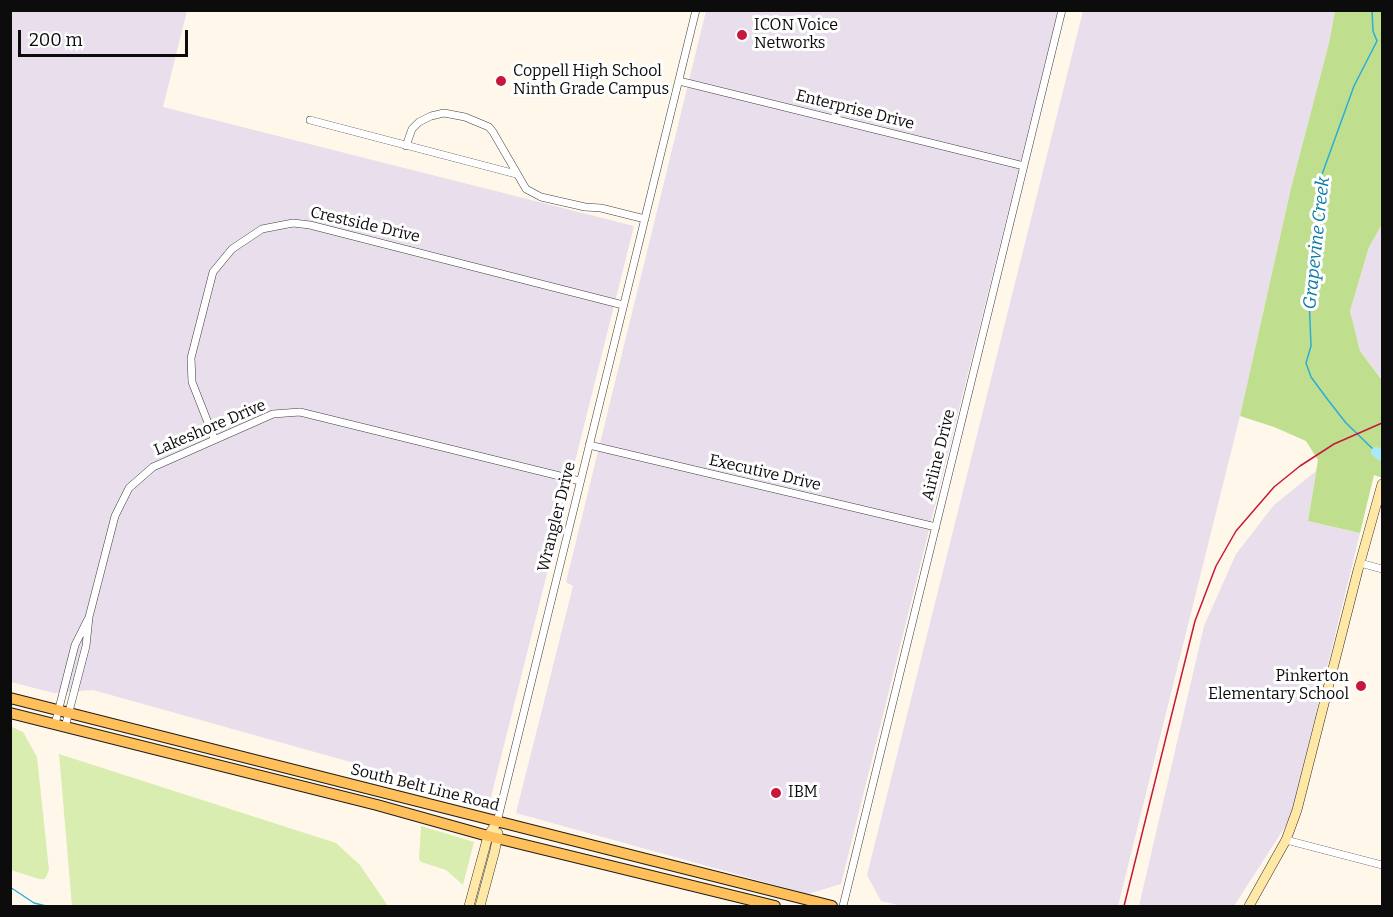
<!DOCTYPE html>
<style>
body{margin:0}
#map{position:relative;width:1393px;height:917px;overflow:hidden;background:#fff8ea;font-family:Bitter,serif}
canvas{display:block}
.frame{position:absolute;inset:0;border:12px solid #0c0c0c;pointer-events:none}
.scale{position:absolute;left:18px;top:30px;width:170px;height:27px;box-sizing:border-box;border:3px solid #0c0c0c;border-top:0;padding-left:8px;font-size:18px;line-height:21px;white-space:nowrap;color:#0c0c0c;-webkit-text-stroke:4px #fff;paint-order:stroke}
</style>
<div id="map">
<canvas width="1393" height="917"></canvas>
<div class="frame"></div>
<div class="scale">200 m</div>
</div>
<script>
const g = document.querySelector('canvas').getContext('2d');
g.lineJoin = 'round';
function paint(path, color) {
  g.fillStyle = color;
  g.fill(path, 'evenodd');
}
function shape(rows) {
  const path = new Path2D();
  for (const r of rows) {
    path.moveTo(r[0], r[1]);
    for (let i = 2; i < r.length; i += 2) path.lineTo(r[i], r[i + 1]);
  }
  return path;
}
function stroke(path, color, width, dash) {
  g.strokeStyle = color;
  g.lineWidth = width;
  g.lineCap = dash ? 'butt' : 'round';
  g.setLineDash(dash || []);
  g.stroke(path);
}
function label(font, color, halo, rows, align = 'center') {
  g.font = font + ' Bitter,serif';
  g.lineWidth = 6;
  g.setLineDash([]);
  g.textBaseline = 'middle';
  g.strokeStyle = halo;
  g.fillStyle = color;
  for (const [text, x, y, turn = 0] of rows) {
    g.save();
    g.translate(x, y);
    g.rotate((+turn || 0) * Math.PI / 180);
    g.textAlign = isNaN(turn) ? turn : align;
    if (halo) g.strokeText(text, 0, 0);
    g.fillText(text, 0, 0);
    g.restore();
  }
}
paint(shape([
 [10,11,187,11,163,107,634,226,490,801,93,690,54,693,11,682],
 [706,11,1058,11,841,884,808,894,516,813,573,586,566,582],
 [1083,11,1335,11,1329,43,1291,188,1240,416,1118,906,902,906,881,901,867,875],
 [1382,224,1382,379,1360,351,1350,311,1369,247],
 [1316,471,1308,521,1360,533,1290,819,1234,906,1139,906,1204,626,1236,554,1274,505]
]), '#e8deec');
paint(shape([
 [10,726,23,732,37,757,49,870,45,879,39,879,11,870],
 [59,754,336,843,360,865,388,906,72,906],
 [421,826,474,842,463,885,446,870,421,862,419,859]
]), '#d9edb0');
paint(shape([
 [1335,11,1382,11,1382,224,1369,247,1350,311,1360,351,1382,380,1382,478,1374,475,1360,533,1308,521,1318,460,1306,441,1274,427,1240,416,1291,188,1329,43]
]), '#bfdf8e');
stroke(shape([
 [1372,10,1373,31,1377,41,1354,86,1320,180,1319,190,1322,212,1314,243,1309,296,1311,346,1306,363,1311,377,1328,400,1346,423,1376,452],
 [10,887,34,903,46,906]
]), '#29aeda', 1.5);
stroke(shape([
 [1376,452,1382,456]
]), '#a9e9fc', 10);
const street = shape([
 [679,81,1024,166],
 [310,120,516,174],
 [406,146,412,129,419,122,431,116,444,113,465,117,489,127,493,132,526,189,541,197,585,207,601,208,645,219],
 [214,438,192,382,191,358,213,272,232,249,262,229,293,223,310,225,623,305],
 [589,445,936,527],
 [1360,563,1382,569],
 [55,724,75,645,88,619],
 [65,727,86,646,89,617,115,516,129,488,153,467,273,414,300,412,580,481],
 [497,822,696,10],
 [1286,840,1382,865],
 [843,906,1062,10]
]);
const secondary = shape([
 [469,906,488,836,497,822],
 [480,906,495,850,498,833],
 [1249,906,1286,840,1297,810,1358,570,1382,484]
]);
const primary = shape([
 [10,698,832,906],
 [10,713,377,805,488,836,775,906]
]);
stroke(street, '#3f3f3f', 8);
stroke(secondary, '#2e2e2e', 10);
stroke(primary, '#1d1d1d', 12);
stroke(street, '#fff', 7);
stroke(secondary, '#ffe8a5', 9);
stroke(primary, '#ffbf5a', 10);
stroke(shape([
 [1124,906,1195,621,1216,566,1236,531,1274,487,1300,466,1334,444,1382,423]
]), '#c8173a', 1.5);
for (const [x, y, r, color] of [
 [742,35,6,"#c8173a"],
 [501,81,6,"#c8173a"],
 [1361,686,6,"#c8173a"],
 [776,793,6,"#c8173a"]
]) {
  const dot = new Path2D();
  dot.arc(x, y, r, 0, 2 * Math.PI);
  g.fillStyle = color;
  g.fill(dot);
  stroke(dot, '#fff', 2);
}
label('16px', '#0c0c0c', '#fff', [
 ["ICON Voice",754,26],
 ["Networks",754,44],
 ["Coppell High School",513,72],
 ["Ninth Grade Campus",513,90],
 ["Pinkerton",1349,677,"right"],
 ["Elementary School",1349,695,"right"],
 ["IBM",788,793]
], 'left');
label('16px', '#0c0c0c', '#fff', [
 ["Enterprise Drive",855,110,14],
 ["Crestside Drive",365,225,13],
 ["Lakeshore Drive",210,428,-23],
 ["Airline Drive",939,455,-76],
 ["Executive Drive",765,473,13],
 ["Wrangler Drive",557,517,-76],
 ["South Belt Line Road",425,788,14]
]);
label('italic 18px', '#0a7ba8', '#fff', [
 ["Grapevine Creek",1317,243,-84]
]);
</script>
